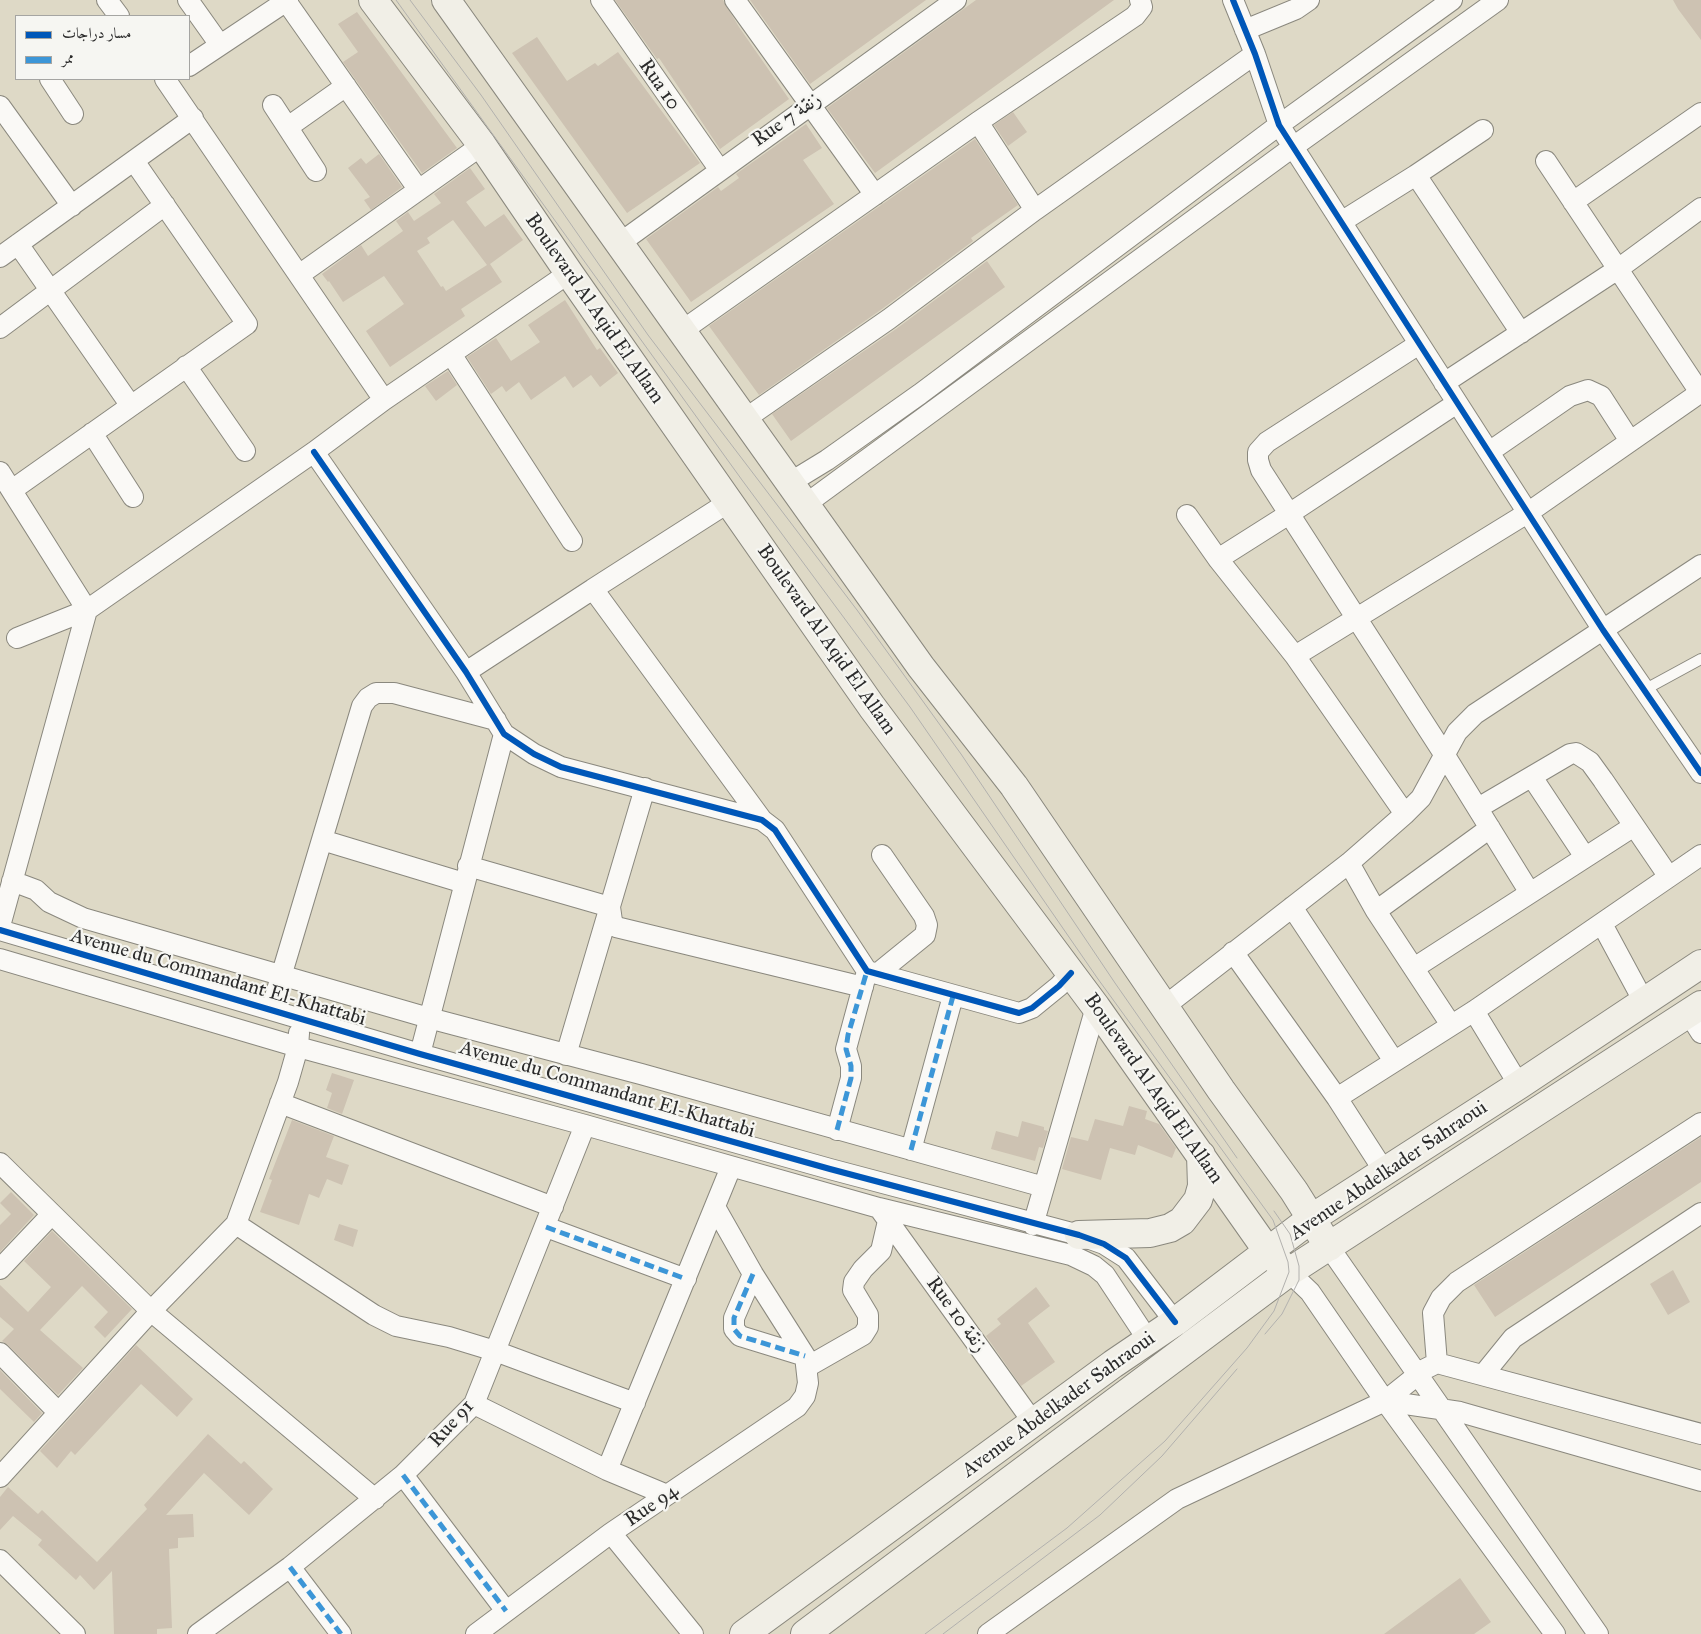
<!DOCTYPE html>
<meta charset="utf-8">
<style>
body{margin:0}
#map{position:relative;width:1701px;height:1634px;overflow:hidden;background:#ded9c6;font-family:"IM FELL Great Primer",Amiri,serif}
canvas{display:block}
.legend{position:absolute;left:15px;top:15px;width:175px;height:65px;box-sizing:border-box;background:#f6f6f2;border:1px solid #a5a5a2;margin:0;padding:6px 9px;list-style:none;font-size:15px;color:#2b2b2b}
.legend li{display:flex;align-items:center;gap:10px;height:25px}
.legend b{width:25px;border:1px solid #a5a5a2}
</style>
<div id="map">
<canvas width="1701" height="1634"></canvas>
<ul class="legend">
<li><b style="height:6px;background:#0057b8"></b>مسار دراجات</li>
<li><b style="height:6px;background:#3c96d7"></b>ممر</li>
</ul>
</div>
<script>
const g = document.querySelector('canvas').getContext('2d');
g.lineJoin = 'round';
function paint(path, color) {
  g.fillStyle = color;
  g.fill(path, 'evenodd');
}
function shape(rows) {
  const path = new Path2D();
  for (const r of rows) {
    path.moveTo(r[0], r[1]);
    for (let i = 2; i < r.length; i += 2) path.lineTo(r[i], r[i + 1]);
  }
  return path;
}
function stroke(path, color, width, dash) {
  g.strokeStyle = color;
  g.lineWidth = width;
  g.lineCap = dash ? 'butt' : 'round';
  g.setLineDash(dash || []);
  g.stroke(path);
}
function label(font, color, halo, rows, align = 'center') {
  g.font = font + ' "IM FELL Great Primer",Amiri,serif';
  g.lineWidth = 4.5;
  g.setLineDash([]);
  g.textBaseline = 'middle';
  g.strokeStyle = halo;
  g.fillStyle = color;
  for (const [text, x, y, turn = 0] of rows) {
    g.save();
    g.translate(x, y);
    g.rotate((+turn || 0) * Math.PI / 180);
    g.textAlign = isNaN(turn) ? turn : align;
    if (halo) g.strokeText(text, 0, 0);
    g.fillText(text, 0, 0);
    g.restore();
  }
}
paint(shape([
 [615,0,723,0,739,27,789,99,720,149,659,58,657,59],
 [750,0,926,0,810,84],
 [976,0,1114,0,875,173,827,108],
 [1673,0,1701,0,1701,40,1678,9],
 [357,12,457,148,422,173,343,62,358,52,338,24],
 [537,37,567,81,595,63,598,66,618,52,700,163,627,213,512,53],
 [1013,112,1027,132,1008,146,994,125],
 [806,124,822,148,803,160,834,204,691,302,646,239,718,187,721,191,739,178,736,174],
 [975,139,1018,205,971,238,973,241,882,309,759,395,709,326],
 [379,154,402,187,371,210,364,200,370,197,348,168,361,158,366,164],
 [470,168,485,189,466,202,485,227,504,214,523,240,490,264,502,282,461,309,465,316,390,367,366,331,404,304,384,276,343,302,329,281,328,282,322,274,361,245,368,256,379,248,403,231,396,221,408,212,414,221,441,203,434,194],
 [453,220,487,265,446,291,443,286,441,287,417,251,430,243,427,238],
 [987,261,1005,287,791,441,772,414,896,329],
 [565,300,597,350,600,348,618,373,600,387,591,375,573,388,565,376,531,400,519,382,506,392,502,386,491,394,467,357,496,338,511,361,540,342,528,325],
 [448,371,457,385,436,401,425,386],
 [332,1073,354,1080,342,1114,327,1108,332,1093,326,1090],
 [1129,1106,1147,1111,1145,1119,1159,1124,1176,1148,1172,1158,1138,1145,1135,1155,1110,1148,1101,1180,1062,1169,1071,1137,1088,1141,1095,1119,1123,1126],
 [292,1120,334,1136,326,1157,349,1165,342,1185,327,1179,319,1198,309,1194,299,1225,260,1212,272,1180,269,1179],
 [1022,1121,1044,1127,1044,1130,1048,1131,1043,1148,1039,1147,1035,1161,991,1149,996,1131,1018,1137],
 [1701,1137,1701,1182,1495,1317,1474,1285],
 [11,1192,34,1215,0,1252,0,1225,11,1214,0,1203],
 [339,1224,358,1230,353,1247,334,1240],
 [52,1231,132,1309,105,1338,94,1327,108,1312,82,1286,40,1330,83,1368,58,1395,8,1345,2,1341,14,1329,0,1317,0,1285,28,1312,51,1287,24,1261],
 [1673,1270,1690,1302,1668,1315,1650,1284],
 [1036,1287,1050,1306,1028,1323,1055,1362,1021,1386,986,1336,1001,1324,997,1319],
 [136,1345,193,1399,177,1417,141,1384,75,1455,71,1451,57,1468,40,1451],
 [0,1370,42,1413,34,1422,0,1389],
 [208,1434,241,1464,244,1461,273,1489,249,1515,204,1473,166,1515,193,1514,194,1537,178,1538,178,1548,169,1549,172,1628,157,1629,157,1634,114,1634,112,1571,94,1590,80,1575,76,1580,38,1545,42,1540,13,1516,0,1530,0,1497,8,1487,38,1514,42,1510,97,1562,147,1509,144,1505],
 [1460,1578,1491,1622,1474,1634,1384,1634]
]), '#cdc2b2');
const lane = shape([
 [1644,690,1701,659]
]);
const street = shape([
 [107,0,119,16],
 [188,0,220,45],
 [601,0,719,169],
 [735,0,875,195],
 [1233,0,1255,54,1279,125,1603,630,1701,773],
 [286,1,418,189],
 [1245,30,1296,9,1309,0],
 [189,66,288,0],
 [50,79,73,114],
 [165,79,384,400],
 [273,105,316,171],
 [0,106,72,206],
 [978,122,1035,210],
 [288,127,346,86],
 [1546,161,1701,394],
 [1416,175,1483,130],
 [1573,202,1701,113],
 [1341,222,1416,175,1521,333],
 [620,243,956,0],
 [18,244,131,406],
 [0,257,193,118],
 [299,275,482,145],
 [0,328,165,205],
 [683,330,978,122,1135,16,1142,7,1140,0],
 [1419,344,1267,442,1258,452,1258,460,1261,470,1444,754,1530,893],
 [451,354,572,541],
 [186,366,245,451],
 [1444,383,1618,269,1701,208],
 [745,419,889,319,1035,210,1255,54],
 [92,433,133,497],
 [314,452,466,672,504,734,534,754,561,767,762,820,775,830,867,971,1019,1013,1032,1008,1059,986,1071,973],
 [1489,452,1570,396,1588,390,1601,396,1630,441],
 [0,472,87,610,0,926],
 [791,482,827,460,920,394,1279,125,1452,0],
 [12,490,247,324,134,161],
 [806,504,1293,147,1498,0],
 [1187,515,1218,559,1295,656,1405,814],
 [1218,559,1289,514,1457,403],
 [593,589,729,502],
 [17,638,87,610,314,452,384,400,569,273],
 [1295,656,1529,512,1701,392],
 [466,672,593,589,762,820],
 [1532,777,1585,857],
 [1478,808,1570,754,1576,753,1590,762,1603,780,1669,877],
 [322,840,464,883],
 [1349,863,1376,911,1451,1025],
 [468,866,610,907,612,921,616,927,863,987],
 [12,881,36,890,49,902,83,918,429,1018,641,1074,1044,1187],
 [1292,907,1394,1061],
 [1376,911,1490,828],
 [1602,924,1644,1002],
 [0,930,420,1054,830,1169,1079,1235,1104,1244,1126,1258,1175,1322],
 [1233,952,1337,1098,1384,1171],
 [0,959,298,1047,585,1125,879,1208,1071,1255,1094,1266,1105,1275,1148,1340],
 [1414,968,1634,826],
 [877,974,925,935,927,925,924,916,882,855],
 [1165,1006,1349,863,1405,814,1421,798,1457,732,1475,714,1701,565],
 [271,1010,362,706,368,698,376,693,394,693,496,720],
 [1474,1011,1519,1085],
 [1689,1014,1701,1033],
 [420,1054,504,734],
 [566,1055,645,788],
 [1337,1098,1474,1011,1701,855],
 [280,1103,553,1207],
 [837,1130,851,1078,851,1066,846,1049,866,975],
 [911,1150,953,996],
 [0,1163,151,1311,375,1499],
 [879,1208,1033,1422],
 [236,1224,374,1315,396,1326,449,1337,495,1351,635,1403],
 [1033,1225,1096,1007],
 [546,1227,686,1279],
 [1329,1247,1598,1634],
 [0,1269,52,1214],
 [1289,1272,1310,1292,1385,1401,1555,1634],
 [753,1274,734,1318,734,1329,740,1336,805,1356],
 [0,1353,58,1412],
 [1437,1363,1433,1313,1441,1298,1457,1282,1701,1123],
 [807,1367,863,1335,868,1327,868,1315,853,1290,854,1282,863,1269,881,1251,888,1221],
 [1483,1375,1513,1338,1701,1213],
 [1385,1401,1460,1412,1701,1481],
 [474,1404,607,1470,667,1495],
 [607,1470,731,1167],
 [403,1475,506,1611],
 [0,1477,151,1311,236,1224,288,1082,298,1047,299,1033],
 [611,1533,693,1634],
 [0,1560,75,1634],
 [290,1567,341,1634],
 [198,1634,290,1567,403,1475,474,1404,585,1125],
 [476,1634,611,1533,797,1407,805,1396,808,1383,805,1356,753,1274,715,1207],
 [988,1634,1177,1499,1385,1401,1425,1369,1437,1363,1701,1434]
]);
const secondary = shape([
 [373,0,482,145,569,273,872,707,1096,1007,1269,1253,1289,1272],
 [446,0,921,667,1014,786,1221,1090,1294,1191,1329,1247],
 [1079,1235,1150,1233,1170,1228,1182,1221,1198,1200,1202,1186,1201,1155],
 [744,1634,1113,1364,1175,1322,1312,1218,1519,1085,1701,964],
 [805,1634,1289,1272,1701,1005]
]);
stroke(lane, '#8a887e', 12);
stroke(street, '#8a887e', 22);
stroke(secondary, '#8a887e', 30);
stroke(lane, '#faf9f6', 10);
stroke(street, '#faf9f6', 20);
stroke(secondary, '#f1efe7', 28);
stroke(shape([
 [396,0,742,480,910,707,1098,979,1273,1220,1288,1262,1289,1272,1274,1311,1247,1348,1165,1441,1067,1528,925,1634],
 [410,0,481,95,648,335,857,610,961,754,1115,983,1237,1158],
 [1265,1334,1282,1314,1299,1280,1299,1266,1290,1234,1274,1211],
 [943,1634,1100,1515,1162,1456,1237,1369]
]), '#b2b1ae', 1);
stroke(shape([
 [837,1130,851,1078,851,1066,846,1049,848,1035,867,971],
 [911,1150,953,996],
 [546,1227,686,1279],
 [753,1274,734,1318,734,1329,740,1336,805,1356],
 [403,1475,506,1611],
 [290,1567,341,1634]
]), '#3c96d7', 5, [10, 5]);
stroke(shape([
 [1233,0,1255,54,1279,125,1603,630,1701,773],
 [314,452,466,672,504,734,534,754,561,767,762,820,775,830,867,971,1019,1013,1032,1008,1059,986,1071,973],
 [0,930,420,1054,830,1169,1079,1235,1104,1244,1126,1258,1175,1322]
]), '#0057b8', 6);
label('20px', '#2b2b2b', '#f6f6f2', [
 ["Rua 10",659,85,55],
 ["Rue 7 زنقة",787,120,-35],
 ["Boulevard Al Aqid El Allam",594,309,55],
 ["Boulevard Al Aqid El Allam",826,640,55],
 ["Avenue du Commandant El-Khattabi",218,978,16],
 ["Boulevard Al Aqid El Allam",1153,1089,55],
 ["Avenue du Commandant El-Khattabi",607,1090,16],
 ["Avenue Abdelkader Sahraoui",1389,1171,-34],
 ["Rue 10 زنقة",956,1315,54],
 ["Avenue Abdelkader Sahraoui",1059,1405,-36],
 ["Rue 91",452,1424,-48],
 ["Rue 94",652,1506,-34]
]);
</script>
